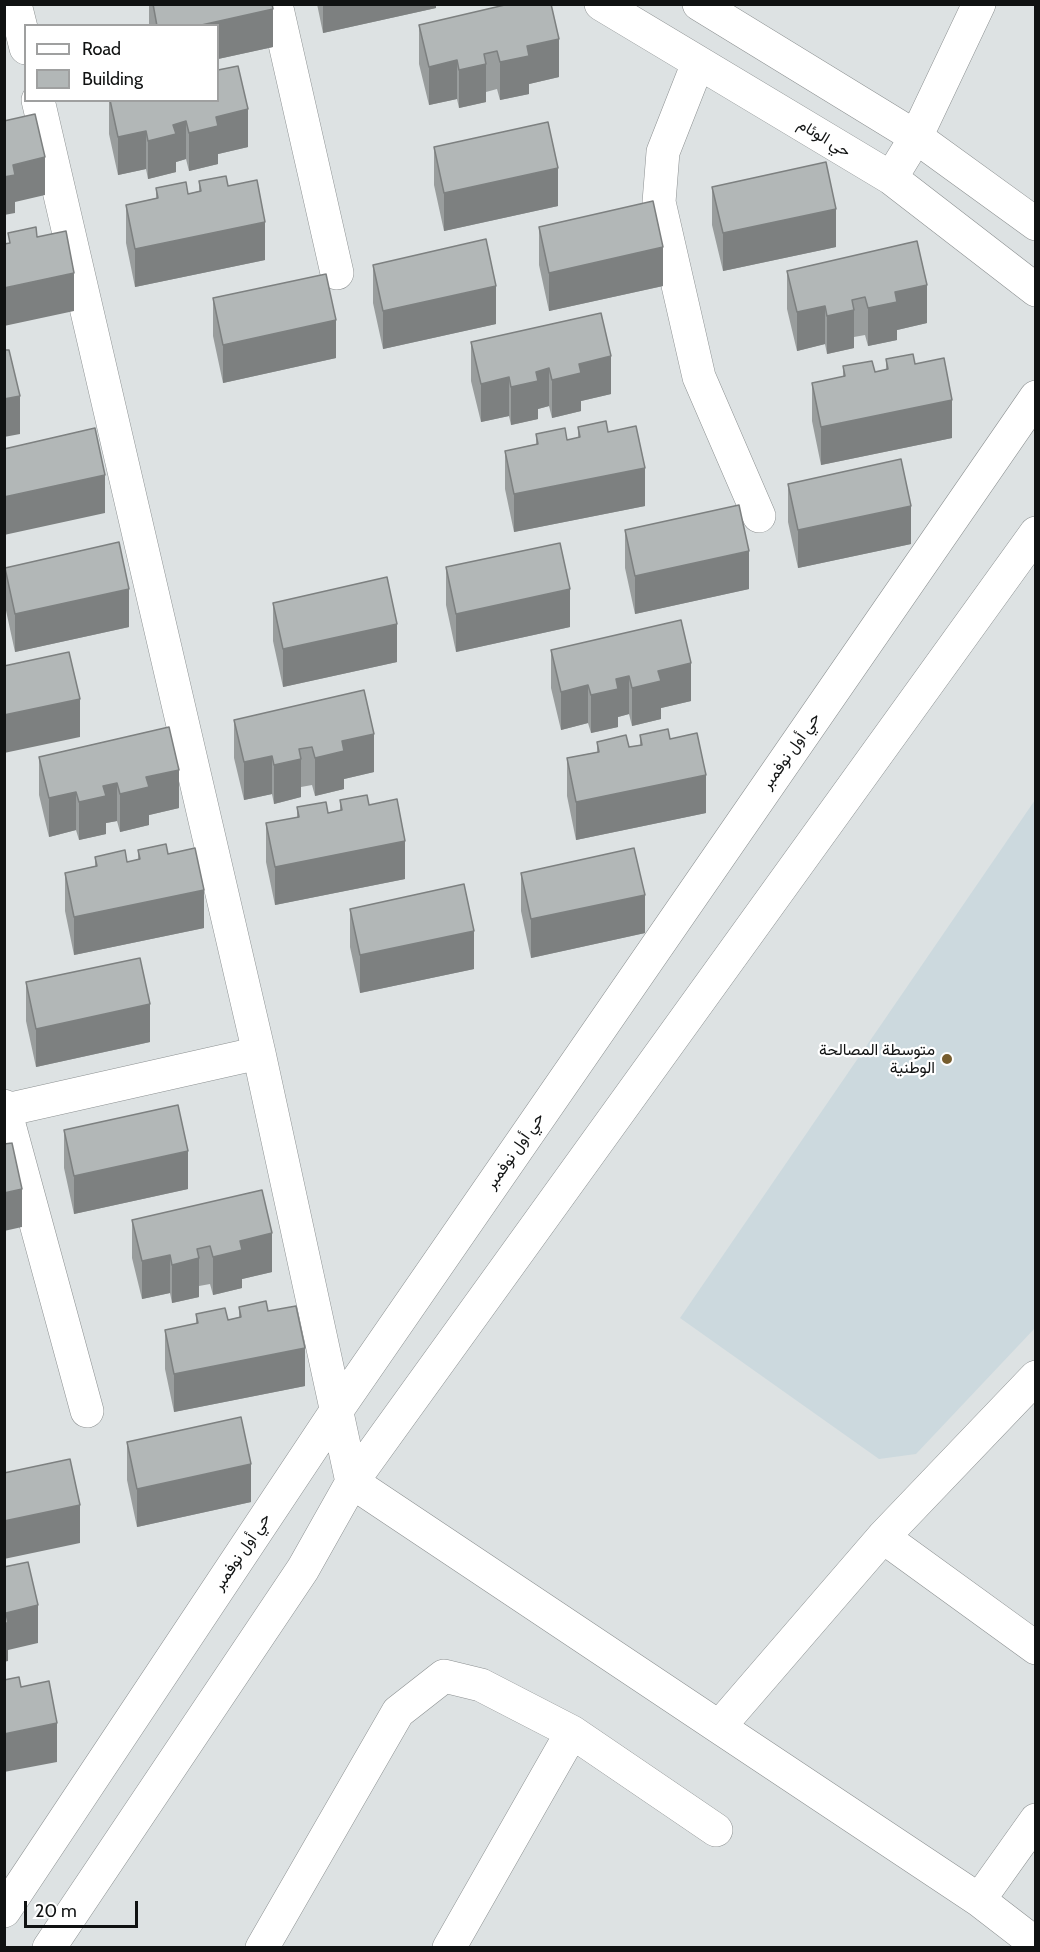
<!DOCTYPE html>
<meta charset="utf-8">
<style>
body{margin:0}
#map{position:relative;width:1040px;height:1952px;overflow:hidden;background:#dde2e3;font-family:Cabin,sans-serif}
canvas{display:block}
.frame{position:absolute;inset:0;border:6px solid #101212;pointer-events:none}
.legend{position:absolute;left:24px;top:24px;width:195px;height:78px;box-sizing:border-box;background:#fff;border:2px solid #9fa0a0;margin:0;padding:8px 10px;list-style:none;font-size:18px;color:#101212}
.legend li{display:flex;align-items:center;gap:12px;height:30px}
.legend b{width:30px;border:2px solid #9fa0a0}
.scale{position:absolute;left:24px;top:1901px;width:114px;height:27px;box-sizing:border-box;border:3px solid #101212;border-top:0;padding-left:8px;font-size:18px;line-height:21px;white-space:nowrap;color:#101212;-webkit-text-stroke:4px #fff;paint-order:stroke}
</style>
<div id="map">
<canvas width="1040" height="1952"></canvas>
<div class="frame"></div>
<ul class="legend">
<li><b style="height:8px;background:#fff"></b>Road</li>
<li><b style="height:16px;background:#b2b7b7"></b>Building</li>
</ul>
<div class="scale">20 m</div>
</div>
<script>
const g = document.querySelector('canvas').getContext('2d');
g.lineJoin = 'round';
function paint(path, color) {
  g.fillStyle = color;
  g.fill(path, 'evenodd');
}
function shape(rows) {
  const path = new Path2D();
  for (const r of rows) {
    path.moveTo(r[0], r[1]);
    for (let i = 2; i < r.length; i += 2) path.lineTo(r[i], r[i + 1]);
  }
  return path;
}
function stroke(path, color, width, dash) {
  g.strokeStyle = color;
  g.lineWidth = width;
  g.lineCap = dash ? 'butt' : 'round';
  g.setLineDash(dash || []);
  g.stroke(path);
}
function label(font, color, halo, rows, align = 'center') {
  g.font = font + ' Cabin,Vazirmatn,sans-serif';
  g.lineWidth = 4.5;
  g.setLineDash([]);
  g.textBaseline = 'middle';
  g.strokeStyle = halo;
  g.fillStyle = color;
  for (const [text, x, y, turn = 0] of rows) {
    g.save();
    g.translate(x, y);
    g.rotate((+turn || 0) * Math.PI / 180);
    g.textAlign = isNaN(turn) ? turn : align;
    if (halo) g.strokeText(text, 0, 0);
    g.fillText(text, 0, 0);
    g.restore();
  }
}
paint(shape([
 [1035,800,1035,1328,916,1454,879,1459,680,1318]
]), '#ccd9de');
const minor = shape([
 [15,4,26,48],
 [276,4,337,273],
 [601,4,891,178,1036,290],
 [699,4,916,137,1036,224],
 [698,63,663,152,659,202,699,377,759,516],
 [38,100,259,1053,352,1482,719,1727],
 [891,178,916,137,979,4],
 [4,1106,87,1411],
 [6,1110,259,1053],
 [1036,1377,883,1537,719,1727,979,1900,1036,1944],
 [883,1537,1036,1648],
 [979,1900,1036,1820],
 [4,1911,337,1410,1036,397],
 [49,1948,303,1569,352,1482,1036,533],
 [262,1948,398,1712,444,1676,481,1685,572,1732,716,1830],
 [449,1948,572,1732]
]);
stroke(minor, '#8c9091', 34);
stroke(minor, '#fff', 33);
paint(shape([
 [149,4,272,4,273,47,218,59,218,26,149,26],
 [317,4,436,4,436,8,323,33],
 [509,4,559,77,529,84,529,94,500,100,497,89,486,92,486,102,459,108,457,99,429,105,419,64,419,25],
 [109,100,218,100,248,147,218,154,218,164,189,171,186,159,176,162,176,172,148,179,146,169,118,175,109,134],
 [434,147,558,206,444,231,434,185],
 [199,181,228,186,265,260,135,287,126,243,126,205,156,198,156,188,188,194,199,191],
 [712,187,836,247,723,271,712,225],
 [539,227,663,286,549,311,539,265],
 [917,241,927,323,897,330,897,340,868,346,865,335,854,337,854,348,827,354,825,344,797,351,787,309,787,271],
 [373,265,496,324,383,349,373,303],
 [213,298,336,358,223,383,213,336],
 [601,313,611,394,581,401,581,411,552,418,549,406,538,409,538,419,511,425,509,416,481,422,471,381,471,342],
 [886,359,915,364,952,438,821,465,812,421,812,383,843,377,843,366,875,372,886,370],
 [578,427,608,432,645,506,514,532,505,489,505,451,536,444,536,434,567,440,578,438],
 [788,484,911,544,798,568,788,522],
 [625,530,749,589,635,614,625,568],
 [446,567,570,627,456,652,446,605],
 [5,568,129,627,15,652,5,606],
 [273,603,397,662,283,687,273,641],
 [681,620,691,701,661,708,661,719,632,726,629,714,618,717,618,727,591,733,588,723,561,730,551,688,551,650],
 [364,690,374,772,344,779,344,789,315,796,312,785,301,787,301,797,274,804,272,794,244,800,234,758,234,720],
 [169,727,179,808,149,815,149,825,120,832,117,821,106,823,106,834,79,840,76,830,49,837,39,795,39,757],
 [640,735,670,739,706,813,576,840,567,796,567,758,597,752,597,742,629,747,640,745],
 [340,800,405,879,275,905,266,862,266,823,297,818,297,807,328,813,340,810],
 [138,850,168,854,204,928,74,955,65,911,65,873,95,866,95,857,127,862,138,860],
 [521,873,645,933,531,958,521,911],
 [350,909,474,969,360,993,350,947],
 [26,982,150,1042,36,1067,26,1021],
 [64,1130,188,1189,74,1214,64,1168],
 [262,1190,272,1272,242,1279,242,1288,213,1295,210,1284,199,1286,199,1297,172,1303,170,1293,142,1299,132,1258,132,1220],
 [239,1307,268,1311,305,1386,174,1412,165,1369,165,1330,196,1324,196,1314,228,1320,239,1317],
 [127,1442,251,1502,137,1527,127,1480]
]), '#999d9d');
paint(shape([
 [323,4,436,4,436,8,323,33],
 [273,9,273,47,218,59,218,26,197,26],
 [559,39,559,77,529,84,529,94,500,100,500,62,527,46],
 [457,60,457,99,429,105,429,67],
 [486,64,486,102,459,108,459,70],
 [248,109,248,147,218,154,218,164,189,171,189,133,216,117],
 [186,121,186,159,176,162,176,172,148,179,148,141,173,125],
 [146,131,146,169,118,175,118,137],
 [45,157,45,195,15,202,15,213,4,215,4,177,13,165],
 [558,168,558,206,444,231,444,193],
 [836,209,836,247,723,271,723,233],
 [265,222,265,260,135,287,135,249],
 [663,247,663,286,549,311,549,273],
 [74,273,74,311,4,326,4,288],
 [927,285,927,323,897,330,897,340,868,346,868,308,895,292],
 [496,286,496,324,383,349,383,311],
 [825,306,825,344,797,351,797,312],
 [854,310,854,348,827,354,827,316],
 [336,320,336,358,223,383,223,345],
 [611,356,611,394,581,401,581,411,552,418,552,380,579,364],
 [549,368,549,406,538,409,538,419,511,425,511,387,536,372],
 [509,377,509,416,481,422,481,384],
 [20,396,20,434,4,437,4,399],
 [952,400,952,438,821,465,821,427],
 [645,468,645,506,514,532,514,494],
 [105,475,105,513,4,535,4,497],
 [911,506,911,544,798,568,798,530],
 [749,551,749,589,635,614,635,576],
 [129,589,129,627,15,652,15,614],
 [570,589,570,627,456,652,456,614],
 [397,624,397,662,283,687,283,649],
 [691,663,691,701,661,708,661,719,632,726,632,688,658,671],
 [629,676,629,714,618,717,618,727,591,733,591,695,616,679],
 [588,685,588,723,561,730,561,692],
 [80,699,80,737,4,753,4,715],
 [374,734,374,772,344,779,344,789,315,796,315,758,342,741],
 [272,756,272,794,244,800,244,762],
 [301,759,301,797,274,804,274,765],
 [179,770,179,808,149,815,149,825,120,832,120,794,146,777],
 [706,775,706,813,576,840,576,802],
 [117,783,117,821,106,823,106,834,79,840,79,802,103,786],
 [76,792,76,830,49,837,49,798],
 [405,841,405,879,275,905,275,867],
 [204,890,204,928,74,955,74,917],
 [645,895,645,933,531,958,531,919],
 [474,931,474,969,360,993,360,955],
 [150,1004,150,1042,36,1067,36,1029],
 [188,1151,188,1189,74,1214,74,1176],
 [22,1189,22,1227,4,1231,4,1193],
 [272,1233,272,1272,242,1279,242,1288,213,1295,213,1257,240,1241],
 [170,1255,170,1293,142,1299,142,1261],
 [199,1258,199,1297,172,1303,172,1265],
 [305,1348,305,1386,174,1412,174,1374],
 [251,1464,251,1502,137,1527,137,1489],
 [80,1505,80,1543,4,1559,4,1521],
 [38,1605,38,1643,8,1650,8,1661,4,1662,4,1623,6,1613],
 [57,1723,57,1762,4,1772,4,1734]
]), '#7d8080');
const building = shape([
 [153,4,272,4,273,9,197,26,157,26,153,4],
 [509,4,551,4,559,39,527,46,529,56,500,62,497,51,484,54,486,64,459,70,457,60,429,67,419,25,509,4],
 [238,66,248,109,216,117,218,126,189,133,186,121,173,125,176,134,148,141,146,131,118,137,110,100,218,100,218,70,238,66],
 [35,114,45,157,13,165,15,175,4,177,4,121,35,114],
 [548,122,558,168,444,193,434,147,548,122],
 [826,162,836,209,723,233,712,187,826,162],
 [226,176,228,186,257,180,265,222,135,249,126,205,158,198,156,188,186,182,188,194,201,191,199,181,226,176],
 [653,201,663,247,549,273,539,227,653,201],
 [36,227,37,237,66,231,74,273,4,288,4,244,10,243,8,233,36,227],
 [486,239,496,286,383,311,373,265,486,239],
 [917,241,927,285,895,292,897,302,868,308,865,297,852,300,854,310,827,316,825,306,797,312,787,271,917,241],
 [326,274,336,320,223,345,213,298,326,274],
 [601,313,611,356,579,364,581,373,552,380,549,368,536,372,538,381,511,387,509,377,481,384,471,342,601,313],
 [4,350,9,350,20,396,4,399,4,350],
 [913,354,915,364,944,358,952,400,821,427,812,383,845,376,843,366,872,361,875,372,888,369,886,359,913,354],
 [606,421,608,432,636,426,645,468,514,494,505,451,538,444,536,434,565,428,567,440,580,437,578,427,606,421],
 [95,428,105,475,4,497,4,449,95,428],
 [901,459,911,506,798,530,788,484,901,459],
 [739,505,749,551,635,576,625,530,739,505],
 [119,542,129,589,15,614,5,568,119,542],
 [560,543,570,589,456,614,446,567,560,543],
 [387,577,397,624,283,649,273,603,387,577],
 [681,620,691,663,658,671,661,681,632,688,629,676,616,679,618,689,591,695,588,685,561,692,551,650,681,620],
 [69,652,80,699,4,715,4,666,69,652],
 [364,690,374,734,342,741,344,751,315,758,312,747,299,749,301,759,274,765,272,756,244,762,234,720,364,690],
 [169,727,179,770,146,777,149,787,120,794,117,783,103,786,106,796,79,802,76,792,49,798,39,757,169,727],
 [668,729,670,739,697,733,706,775,576,802,567,758,599,752,597,742,626,735,629,747,642,745,640,735,668,729],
 [367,795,369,805,397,799,405,841,275,867,266,823,299,817,297,807,326,802,328,813,342,810,340,800,367,795],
 [166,844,168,854,195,848,204,890,74,917,65,873,97,866,95,857,125,850,127,862,140,859,138,850,166,844],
 [634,848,645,895,531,919,521,873,634,848],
 [464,884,474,931,360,955,350,909,464,884],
 [140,958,150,1004,36,1029,26,982,140,958],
 [178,1105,188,1151,74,1176,64,1130,178,1105],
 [12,1143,22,1189,4,1193,4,1144,12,1143],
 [262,1190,272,1233,240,1241,242,1250,213,1257,210,1246,197,1249,199,1258,172,1265,170,1255,142,1261,132,1220,262,1190],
 [266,1301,268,1311,296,1306,305,1348,174,1374,165,1330,198,1323,196,1314,225,1308,228,1320,241,1317,239,1307,266,1301],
 [241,1417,251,1464,137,1489,127,1442,241,1417],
 [70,1459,80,1505,4,1521,4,1473,70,1459],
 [28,1562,38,1605,6,1613,8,1623,4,1623,4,1567,28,1562],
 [19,1677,21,1687,49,1681,57,1723,4,1734,4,1680,19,1677]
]);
paint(building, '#b2b7b7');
stroke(building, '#7d8080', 1.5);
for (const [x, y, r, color] of [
 [947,1059,6,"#765d2e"]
]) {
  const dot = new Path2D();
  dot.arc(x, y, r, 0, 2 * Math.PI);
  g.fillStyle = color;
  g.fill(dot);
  stroke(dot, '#fff', 2);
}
label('16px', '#101212', '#fff', [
 ["حي الوئام",824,138,31],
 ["حي أول نوفمبر",791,751,-55],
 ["حي أول نوفمبر",515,1151,-55],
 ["حي أول نوفمبر",242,1552,-56]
]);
label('16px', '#101212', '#fff', [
 ["متوسطة المصالحة",935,1050],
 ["الوطنية",935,1068]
], 'right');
</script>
